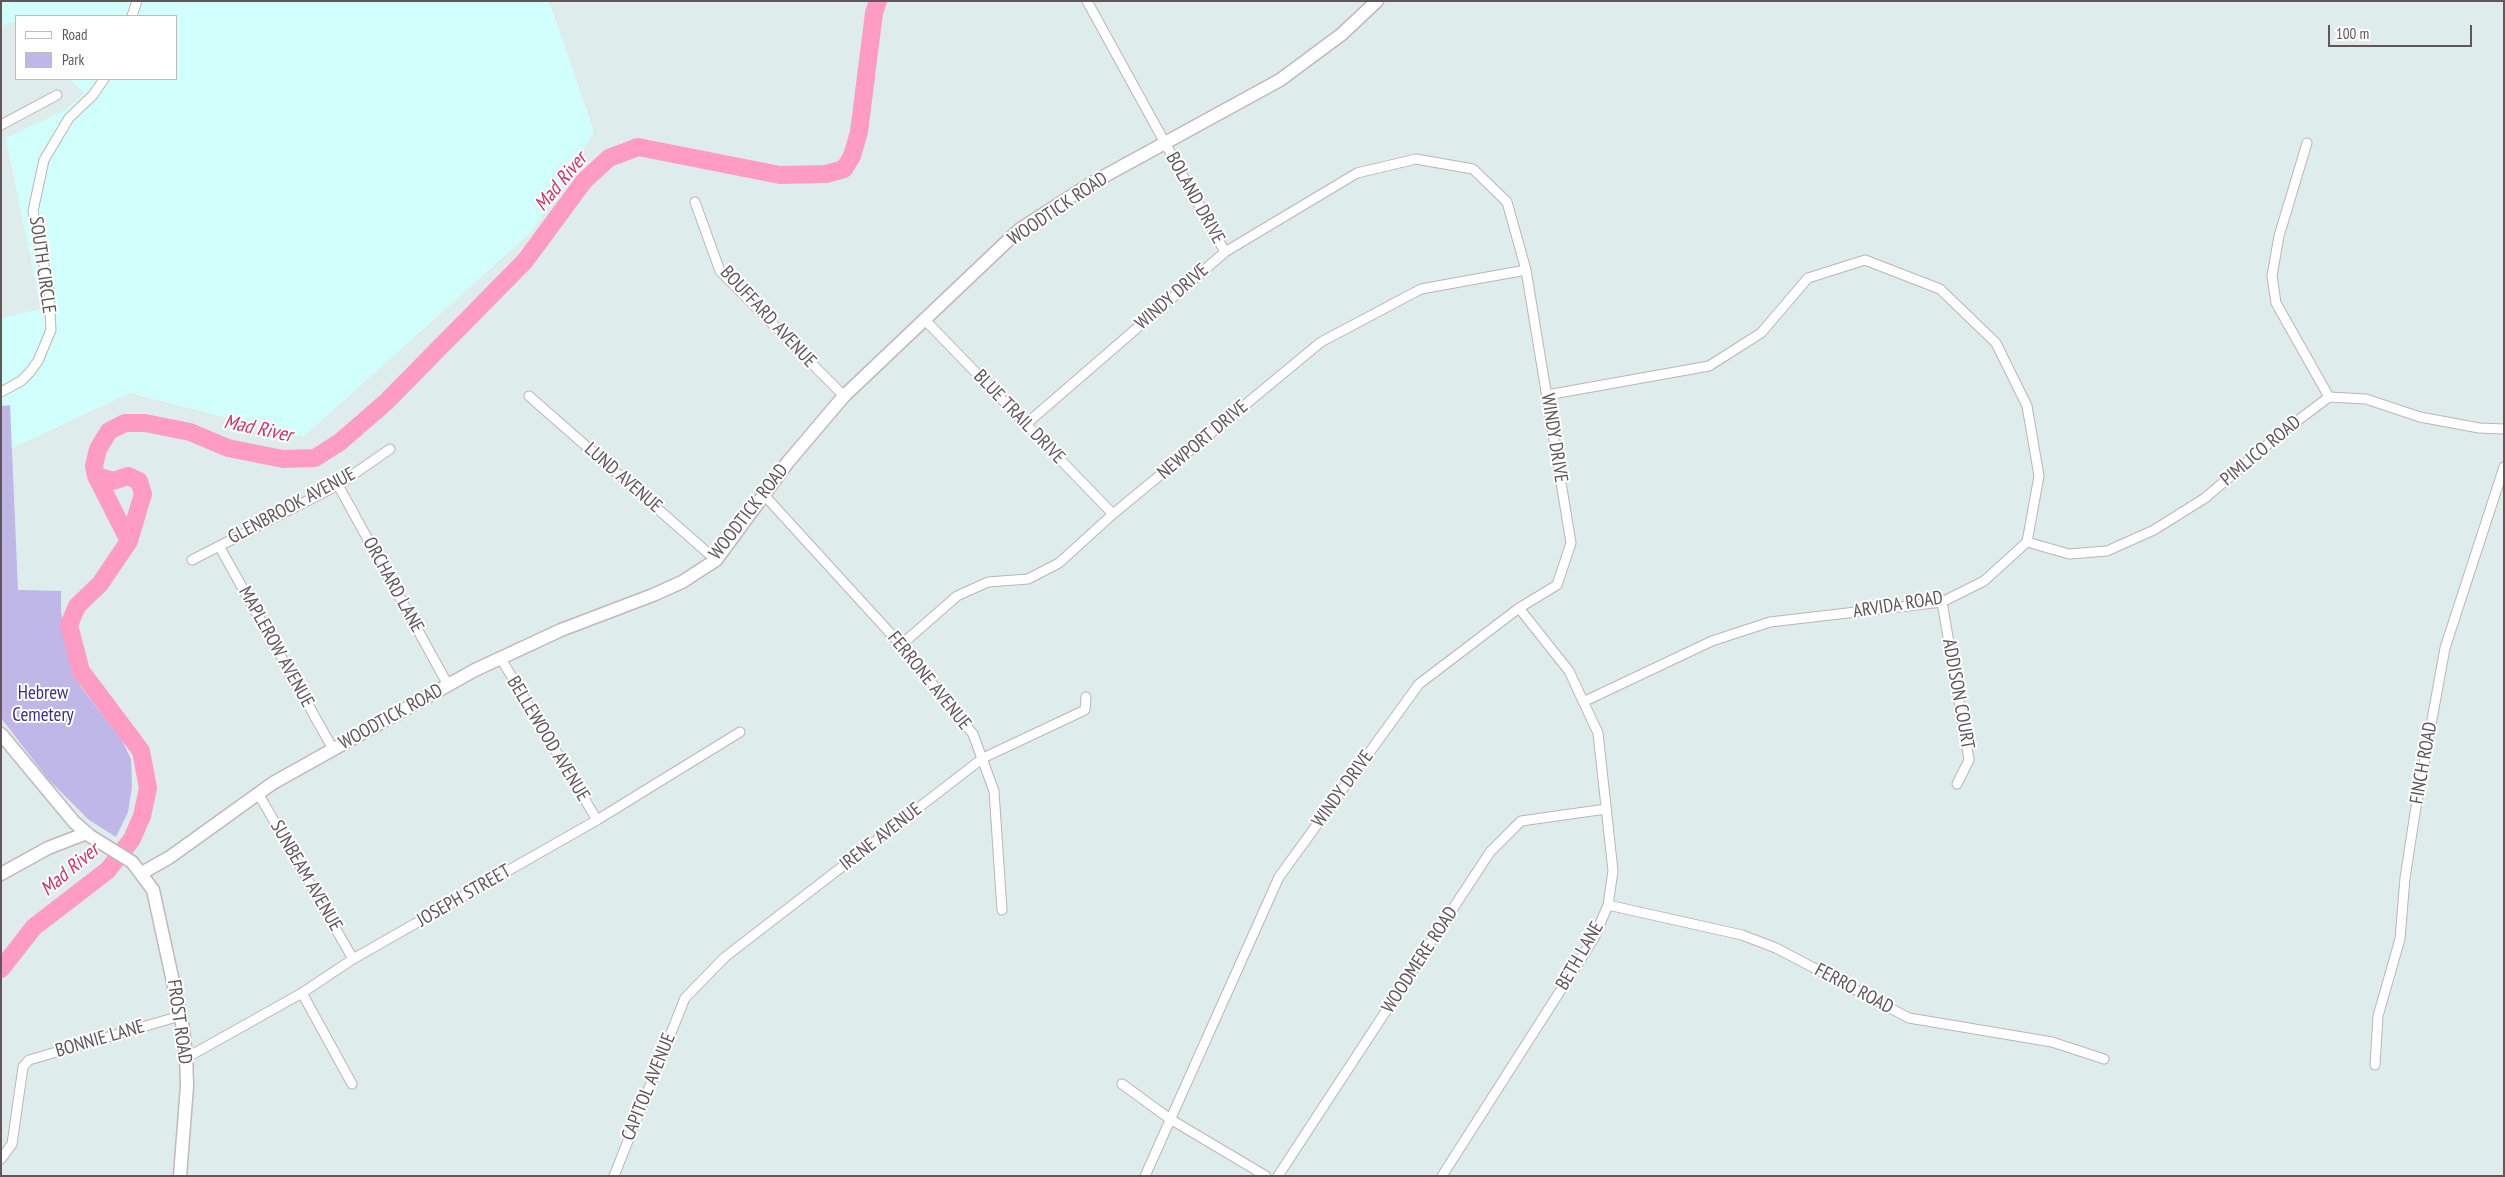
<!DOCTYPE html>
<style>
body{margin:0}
#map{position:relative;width:2505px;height:1177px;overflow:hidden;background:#deedec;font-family:"PT Sans Narrow",sans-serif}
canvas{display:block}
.frame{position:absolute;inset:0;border:2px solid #61575a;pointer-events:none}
.legend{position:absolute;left:15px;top:15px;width:162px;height:65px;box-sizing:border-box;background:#fff;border:1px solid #c0bcbd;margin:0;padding:6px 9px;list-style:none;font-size:15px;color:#61575a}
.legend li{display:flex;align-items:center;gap:10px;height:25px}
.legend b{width:25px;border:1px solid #c0bcbd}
.scale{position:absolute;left:2328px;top:25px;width:144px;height:22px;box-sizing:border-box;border:2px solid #61575a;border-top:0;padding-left:6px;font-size:15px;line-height:18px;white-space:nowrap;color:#61575a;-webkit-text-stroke:4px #fff;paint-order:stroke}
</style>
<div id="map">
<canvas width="2505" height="1177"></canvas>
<div class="frame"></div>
<ul class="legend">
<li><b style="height:6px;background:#fff"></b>Road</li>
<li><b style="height:14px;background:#bfb7e7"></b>Park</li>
</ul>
<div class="scale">100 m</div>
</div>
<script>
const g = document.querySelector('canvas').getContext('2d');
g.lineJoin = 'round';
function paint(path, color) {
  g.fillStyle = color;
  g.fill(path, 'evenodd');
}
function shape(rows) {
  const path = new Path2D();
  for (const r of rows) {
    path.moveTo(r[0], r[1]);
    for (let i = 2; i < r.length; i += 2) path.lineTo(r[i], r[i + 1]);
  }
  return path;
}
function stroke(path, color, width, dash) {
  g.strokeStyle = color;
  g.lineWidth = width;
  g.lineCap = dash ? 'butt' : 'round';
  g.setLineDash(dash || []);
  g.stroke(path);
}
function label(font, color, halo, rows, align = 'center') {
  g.font = font + ' "PT Sans Narrow",sans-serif';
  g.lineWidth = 4;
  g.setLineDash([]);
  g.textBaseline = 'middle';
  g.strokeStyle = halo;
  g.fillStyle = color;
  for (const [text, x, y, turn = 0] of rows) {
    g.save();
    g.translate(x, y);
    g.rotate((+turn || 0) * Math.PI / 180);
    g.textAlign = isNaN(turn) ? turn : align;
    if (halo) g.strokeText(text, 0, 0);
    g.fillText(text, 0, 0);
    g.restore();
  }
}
paint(shape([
 [1,1,549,1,594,132,531,232,303,437,130,393,10,449,1,409,1,318,41,309,6,138,64,111,85,93,69,79,176,79,176,16,16,16,16,21,1,26]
]), '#d1fffc');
paint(shape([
 [10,405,18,590,61,591,61,611,65,641,81,687,122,740,131,759,132,787,128,812,116,837,89,820,48,779,1,718,1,406]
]), '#bfb7e7');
stroke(shape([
 [96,476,129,541],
 [1,969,34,927,108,870,132,839,142,816,148,788,141,751,81,671,69,625,77,606,100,584,129,541,143,494,139,481,128,476,113,481,96,476,94,466,98,449,109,431,125,423,145,423,190,432,228,448,283,459,315,458,340,442,386,402,525,261,584,181,609,158,638,147,780,175,826,174,844,169,852,156,859,132,874,13,878,1]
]), '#ff9cc3', 18);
const street = shape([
 [1087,1,1225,252],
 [132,16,137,1],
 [1,125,57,95],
 [2307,143,2279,236,2272,276,2276,303,2329,397],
 [695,202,720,271,844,396],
 [924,319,1113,514],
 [1,392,21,381,30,372,38,361,51,330,49,289,33,211,44,160,69,118,93,95,104,79],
 [1547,395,1709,366,1761,333,1808,278,1865,260,1940,289,1996,343,2027,406,2039,476,2027,542,1984,581,1942,602,1770,622,1712,641,1583,702],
 [529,396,716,560],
 [1026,424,1225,252,1357,173,1416,159,1473,169,1507,202,1526,270,1571,543,1557,585,1519,608,1419,684,1279,877,1145,1176],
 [338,485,448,685],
 [765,496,901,645,973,734,994,791,1002,910],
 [2027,542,2069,554,2107,551,2154,530,2205,498,2281,433,2329,397,2366,399,2420,417,2479,428,2504,429],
 [219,546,333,749],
 [192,560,338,485,390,449],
 [1942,602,1969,760,1957,784],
 [901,645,957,596,988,582,1028,579,1059,563,1113,514,1321,342,1421,289,1526,270],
 [500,657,597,820],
 [258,793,353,959],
 [1608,905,1742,935,1776,948,1909,1018,2052,1042,2104,1059],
 [302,993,352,1084],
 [186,1058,302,993,353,959,597,820,740,732],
 [2375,1065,2378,1016,2400,939,2405,878,2415,813,2445,648,2504,467],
 [1122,1084,1170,1119,1266,1176],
 [1,1159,12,1144,23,1067,29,1060,180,1016],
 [614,1176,685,998,725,957,983,758,1085,710,1086,697],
 [1278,1176,1490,852,1521,821,1606,809],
 [1442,1176,1594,938,1608,905,1613,871,1598,733,1569,671,1519,608]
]);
const secondary = shape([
 [1,734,74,822,90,836,132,862,153,890,182,1023,186,1054,187,1086,180,1176],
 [142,873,170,857,273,783,475,670,561,630,653,595,682,582,716,560,788,462,844,396,1019,230,1090,184,1280,80,1342,34,1377,1],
 [1,874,48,848,87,833]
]);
stroke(street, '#bdb4b6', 11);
stroke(secondary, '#c2b7ba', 15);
stroke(street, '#fff', 9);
stroke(secondary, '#fff', 12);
label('19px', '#61575a', '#fff', [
 ["BOLAND DRIVE",1195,198,61],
 ["WOODTICK ROAD",1058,209,-34],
 ["SOUTH CIRCLE",42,265,82],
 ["WINDY DRIVE",1172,297,-41],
 ["BOUFFARD AVENUE",768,317,47],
 ["BLUE TRAIL DRIVE",1019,417,46],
 ["WINDY DRIVE",1554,438,81],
 ["NEWPORT DRIVE",1203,440,-40],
 ["PIMLICO ROAD",2261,451,-40],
 ["LUND AVENUE",623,478,41],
 ["GLENBROOK AVENUE",292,506,-28],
 ["WOODTICK ROAD",749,512,-52],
 ["ORCHARD LANE",393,585,61],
 ["ARVIDA ROAD",1898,605,-9],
 ["MAPLEROW AVENUE",276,647,61],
 ["FERRONE AVENUE",929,681,51],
 ["ADDISON COURT",1958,694,80],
 ["WOODTICK ROAD",391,717,-29],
 ["BELLEWOOD AVENUE",548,739,59],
 ["FINCH ROAD",2424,763,-80],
 ["WINDY DRIVE",1343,789,-54],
 ["IRENE AVENUE",881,837,-38],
 ["SUNBEAM AVENUE",306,876,60],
 ["JOSEPH STREET",464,896,-30],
 ["BETH LANE",1580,956,-60],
 ["WOODMERE ROAD",1420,960,-57],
 ["FERRO ROAD",1854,989,28],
 ["FROST ROAD",179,1022,82],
 ["BONNIE LANE",100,1039,-16],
 ["CAPITOL AVENUE",649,1087,-68]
]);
label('19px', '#412d8b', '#fff', [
 ["Hebrew",43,694],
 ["Cemetery",43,716]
]);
label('italic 20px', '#cd3465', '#fff', [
 ["Mad River",561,182,-50],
 ["Mad River",258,429,12],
 ["Mad River",70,870,-40]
]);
</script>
